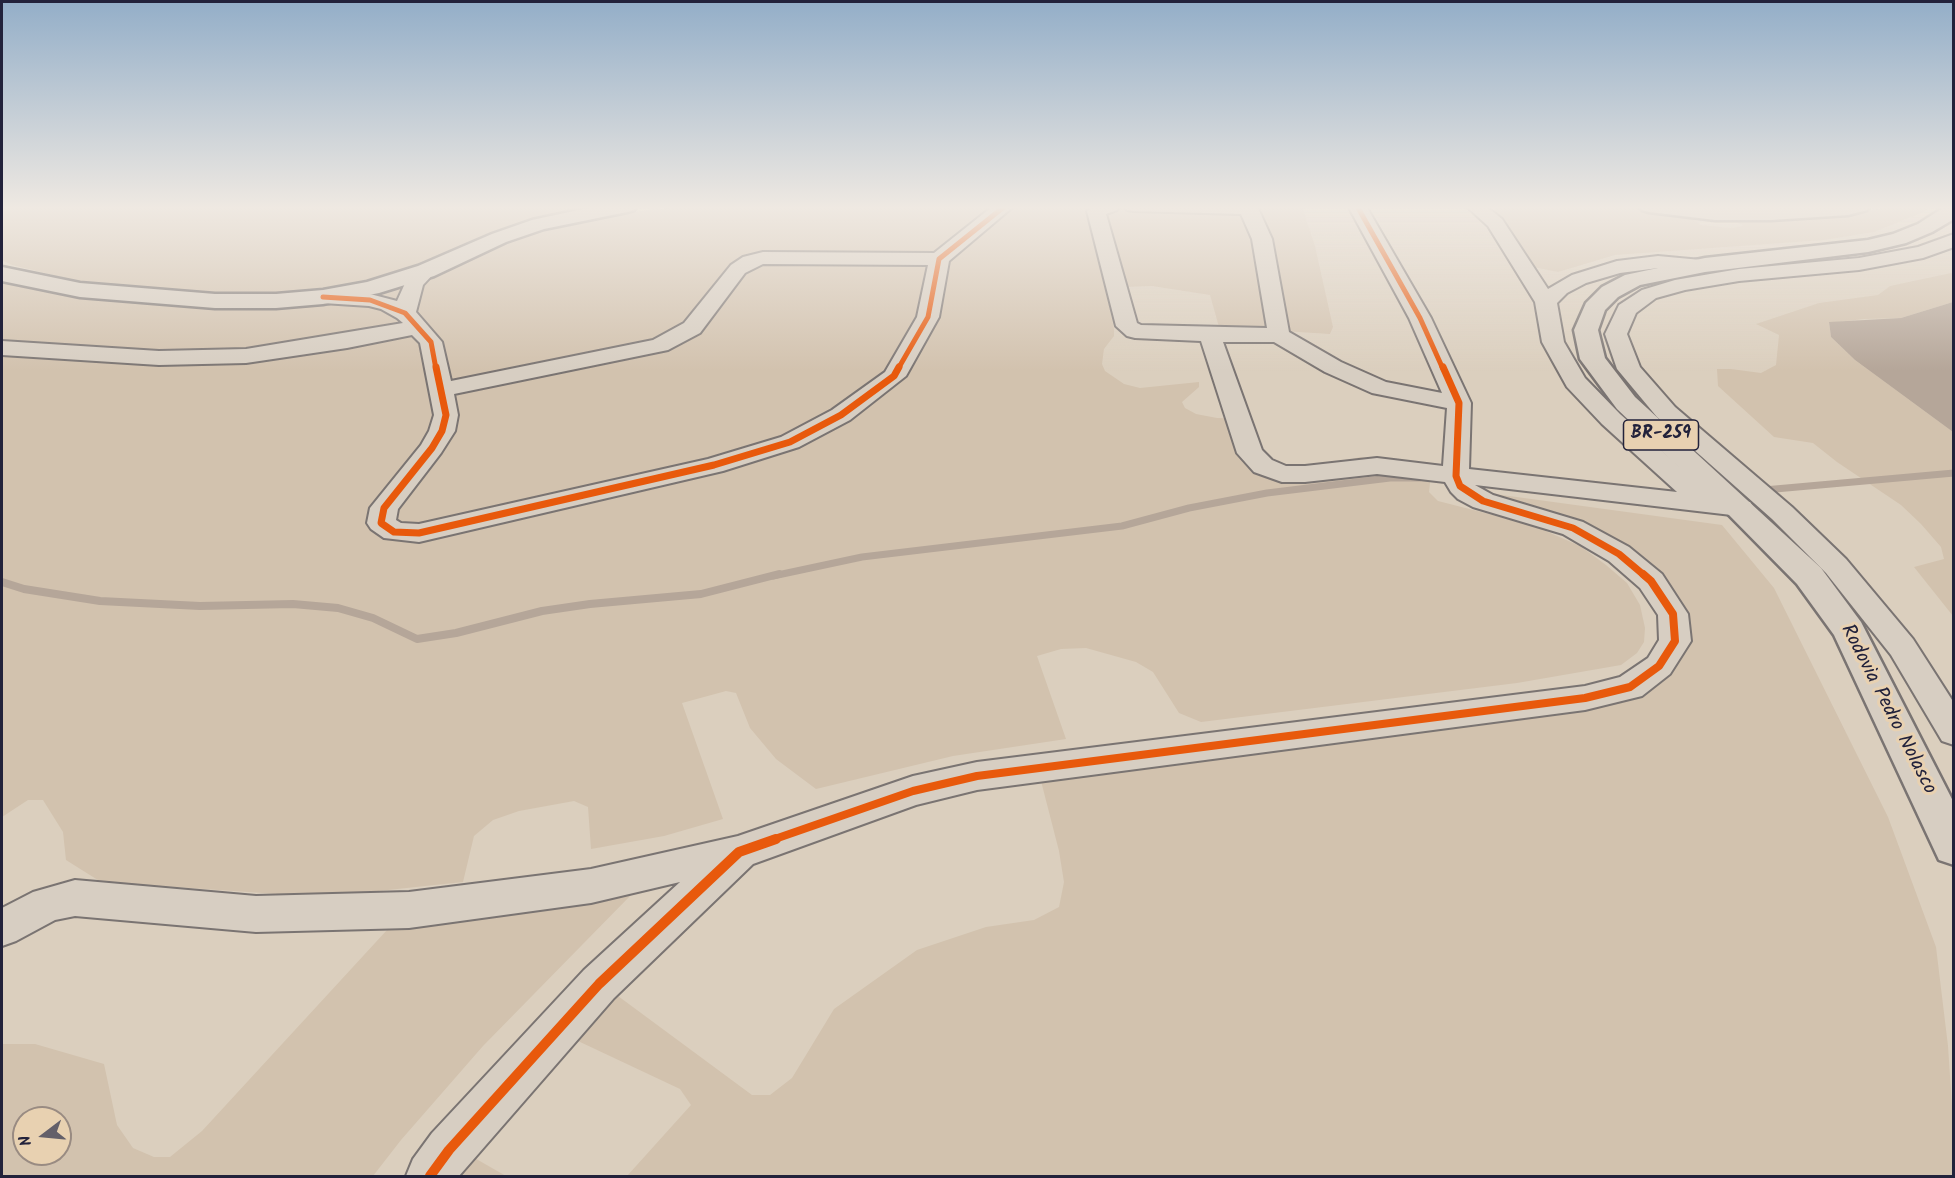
<!DOCTYPE html>
<style>
body{margin:0}
#map{position:relative;width:1955px;height:1178px;overflow:hidden;background:#dbcfbe;font-family:Kalam,sans-serif}
canvas{display:block}
.frame{position:absolute;inset:0;border:3px solid #22223b;pointer-events:none}
.north{position:absolute;left:12px;top:1106px;width:60px;height:60px;box-sizing:border-box;background:#e8d1b1;border:2px solid #998b82;border-radius:50%;rotate:254deg;font-size:16px;font-weight:700;line-height:24px;text-align:center;color:#22223b}
.north::after{content:'';display:block;margin:auto;width:21px;height:27px;background:#635f69;clip-path:polygon(50% 0,100% 100%,50% 72%,0 100%)}
</style>
<div id="map">
<canvas width="1955" height="1178"></canvas>
<div class="frame"></div>
<div class="north">N</div>
</div>
<script>
const g = document.querySelector('canvas').getContext('2d');
g.lineJoin = 'round';
function paint(path, color) {
  g.fillStyle = color;
  g.fill(path, 'evenodd');
}
function shape(rows) {
  const path = new Path2D();
  for (const r of rows) {
    path.moveTo(r[0], r[1]);
    for (let i = 2; i < r.length; i += 2) path.lineTo(r[i], r[i + 1]);
  }
  return path;
}
function stroke(path, color, width, dash) {
  g.strokeStyle = color;
  g.lineWidth = width;
  g.lineCap = dash ? 'butt' : 'round';
  g.setLineDash(dash || []);
  g.stroke(path);
}
function label(font, color, halo, rows, align = 'center') {
  g.font = font + ' Kalam,sans-serif';
  g.lineWidth = 6;
  g.setLineDash([]);
  g.textBaseline = 'middle';
  g.strokeStyle = halo;
  g.fillStyle = color;
  for (const [text, x, y, turn = 0] of rows) {
    g.save();
    g.translate(x, y);
    g.rotate((+turn || 0) * Math.PI / 180);
    g.textAlign = isNaN(turn) ? turn : align;
    if (halo) g.strokeText(text, 0, 0);
    g.fillText(text, 0, 0);
    g.restore();
  }
}
paint(shape([
 [2,206,600,206,373,281,317,291,283,294,230,294,82,282,12,265,2,260],
 [687,206,1302,206,1315,246,1333,327,1330,334,1219,327,1210,295,1152,286,1124,287,1113,289,1107,295,1114,329,1114,336,1104,349,1102,364,1105,371,1124,384,1140,388,1199,382,1199,387,1182,402,1185,408,1196,414,1217,418,1248,419,1249,466,1320,467,1360,457,1432,464,1429,492,1438,501,1532,525,1580,546,1606,565,1627,583,1640,605,1645,628,1644,642,1637,653,1621,665,1517,683,1201,722,1179,713,1153,672,1136,662,1086,648,1061,649,1037,656,1066,739,953,756,816,789,776,759,750,728,736,693,726,691,682,703,723,819,664,836,591,849,588,807,574,801,519,811,493,820,474,836,463,882,322,897,101,882,66,860,63,832,43,800,28,800,2,817,2,280,59,294,214,306,419,279,516,240,559,225,602,215],
 [1492,206,1641,206,1687,214,1701,225,1731,228,1743,226,1732,218,1828,214,1873,210,1890,206,1931,206,1924,212,1874,232,1824,240,1615,255,1558,272,1533,267],
 [1951,273,1953,274,1953,302,1901,318,1864,319,1829,323,1831,337,1855,360,1953,432,1953,616,1914,567,1944,559,1941,547,1921,524,1901,505,1837,462,1813,443,1774,437,1718,386,1717,369,1731,369,1761,373,1776,365,1779,335,1756,324,1819,303,1878,295,1890,286],
 [1480,492,1722,525,1774,588,1888,817,1936,947,1948,1046,1953,1121,1953,1176,627,1176,691,1105,680,1089,561,1033,601,993,618,996,752,1095,770,1095,792,1078,834,1009,917,950,986,927,1034,920,1059,907,1064,882,1059,851,1041,781,1628,696,1684,647,1653,572],
 [629,886,632,894,483,1046,401,1140,373,1176,2,1176,2,1044,35,1044,104,1064,117,1125,133,1148,154,1157,170,1157,202,1131,387,930],
 [24,1118,60,1118,60,1154,24,1154],
 [461,1154,471,1156,506,1176,442,1176]
]), '#d2c2ae');
paint(shape([
 [1953,302,1954,302,1953,432,1855,360,1831,337,1829,322,1901,318]
]), '#b5a699');
stroke(shape([
 [1764,490,1954,473],
 [773,576,862,557,1122,526,1189,508,1267,493,1390,478,1419,478]
]), '#b5a699', 7);
stroke(shape([
 [2,582,24,589,100,601,200,606,293,604,338,608,373,618,417,639,456,633,542,611,590,604,701,594,779,574]
]), '#b5a699', 8);
const street = shape([
 [993,206,1014,206,949,261,939,317,906,376,850,420,799,447,723,471,419,542,384,538,371,529,367,523,370,508,421,445,429,431,434,415,420,343,412,335,347,348,246,363,159,365,2,355,2,341,159,351,246,349,403,323,397,318,381,309,369,306,323,303,316,301,313,297,316,293,323,291,370,294,397,301,407,279,419,267,426,265,433,267,436,271,423,285,416,312,442,342,451,381,653,340,684,323,731,265,743,257,763,252,934,253,993,206],
 [763,264,928,265,917,317,885,372,832,410,781,437,708,459,419,524,401,523,396,520,398,509,441,453,455,431,458,415,454,394,668,350,700,333,745,273,763,264],
 [1120,206,1117,210,1106,214,1137,323,1141,325,1267,328,1252,239,1241,214,1133,211,1127,210,1124,206,1257,206,1272,239,1289,332,1341,362,1386,382,1442,393,1409,318,1348,206,1366,206,1431,318,1471,403,1469,469,1677,492,1602,424,1567,387,1542,342,1535,302,1488,226,1466,206,1486,206,1502,219,1548,289,1572,275,1617,261,1658,256,1712,261,1715,265,1712,269,1705,271,1658,268,1620,273,1586,283,1567,293,1557,303,1564,342,1585,378,1620,414,1714,497,1750,502,1754,508,1750,514,1740,516,1475,485,1493,495,1583,522,1629,547,1662,574,1688,614,1691,641,1670,674,1642,696,1585,710,977,790,916,805,753,864,614,998,459,1176,406,1176,413,1159,432,1133,584,970,680,882,591,903,409,928,256,932,75,916,55,920,16,941,2,946,2,908,33,892,75,880,256,896,409,892,591,869,738,836,913,776,977,762,1585,686,1620,677,1648,658,1659,640,1658,615,1640,588,1609,561,1563,534,1473,507,1458,499,1451,492,1445,482,1377,474,1305,482,1282,482,1254,472,1237,453,1201,341,1135,338,1127,336,1116,326,1087,211,1093,206,1120,206],
 [1223,342,1274,342,1325,372,1372,393,1447,408,1443,466,1377,458,1305,466,1286,466,1272,460,1262,450,1223,342],
 [1954,234,1954,247,1923,258,1859,270,1739,281,1685,290,1656,298,1636,313,1627,334,1640,367,1675,407,1792,507,1846,559,1913,639,1954,703,1954,745,1942,741,1891,655,1826,573,1772,519,1657,417,1617,369,1605,334,1619,305,1642,290,1675,280,1739,269,1859,258,1918,247,1954,234]
]);
const secondary = shape([
 [597,206,637,206,634,210,627,212,544,229,506,242,434,276,379,293,323,304,276,308,215,308,80,297,2,281,2,267,80,283,215,294,276,294,323,290,367,282,418,266,492,234,532,220,597,206],
 [1639,206,1715,208,1870,206,1867,210,1848,215,1771,220,1715,220,1649,212,1642,210,1639,206]
]);
const highway = shape([
 [1946,206,1954,206,1954,219,1932,232,1906,243,1868,252,1705,272,1640,285,1618,297,1605,310,1598,330,1605,358,1635,397,1821,568,1861,622,1954,803,1954,865,1939,860,1834,635,1797,584,1729,515,1617,409,1580,359,1574,330,1586,303,1602,287,1625,275,1705,258,1868,240,1893,234,1918,224,1946,206]
]);
stroke(street, '#7a7472', 4);
stroke(secondary, '#7a7472', 5);
stroke(highway, '#7a7472', 5);
paint(street, '#d7cec2');
paint(secondary, '#d7cec2');
paint(highway, '#d7cec2');
stroke(shape([
 [1357,206,1420,318,1443,369],
 [323,297,370,300,405,313,431,342,436,369],
 [898,369,928,317,939,259,1005,206]
]), '#e8590c', 5);
stroke(shape([
 [436,367,446,415,442,431,432,448,384,508,381,523,394,532,419,533,714,465,790,442,841,415,894,376,899,367],
 [1443,367,1459,403,1456,476,1460,486,1483,501,1573,528,1619,554,1645,576]
]), '#e8590c', 7);
stroke(shape([
 [772,840,913,791,977,776,1585,698,1630,687,1659,666,1675,641,1673,614,1651,581,1643,574]
]), '#e8590c', 8);
stroke(shape([
 [430,1176,449,1150,599,984,739,852,776,839]
]), '#e8590c', 10);
const sky = g.createLinearGradient(0, 0, 0, 371);
sky.addColorStop(0, '#93aec8');
sky.addColorStop(0.56, '#efe9e2');
sky.addColorStop(1, '#efe9e200');
g.fillStyle = sky;
g.fillRect(0, 0, 1955, 371);
for (const [x, y, w] of [
 [1661,435,75]
]) {
  const box = new Path2D();
  box.roundRect(x - w / 2, y - 15, w, 30, 4.5);
  g.fillStyle = '#e8d1b1';
  g.fill(box);
  stroke(box, '#22223b', 1.5);
}
label('bold 18px', '#22223b', null, [
 ["BR-259",1661,435]
]);
label('20px', '#22223b', '#e8d1b1', [
 ["Rodovia Pedro Nolasco",1887,710,63]
]);
</script>
